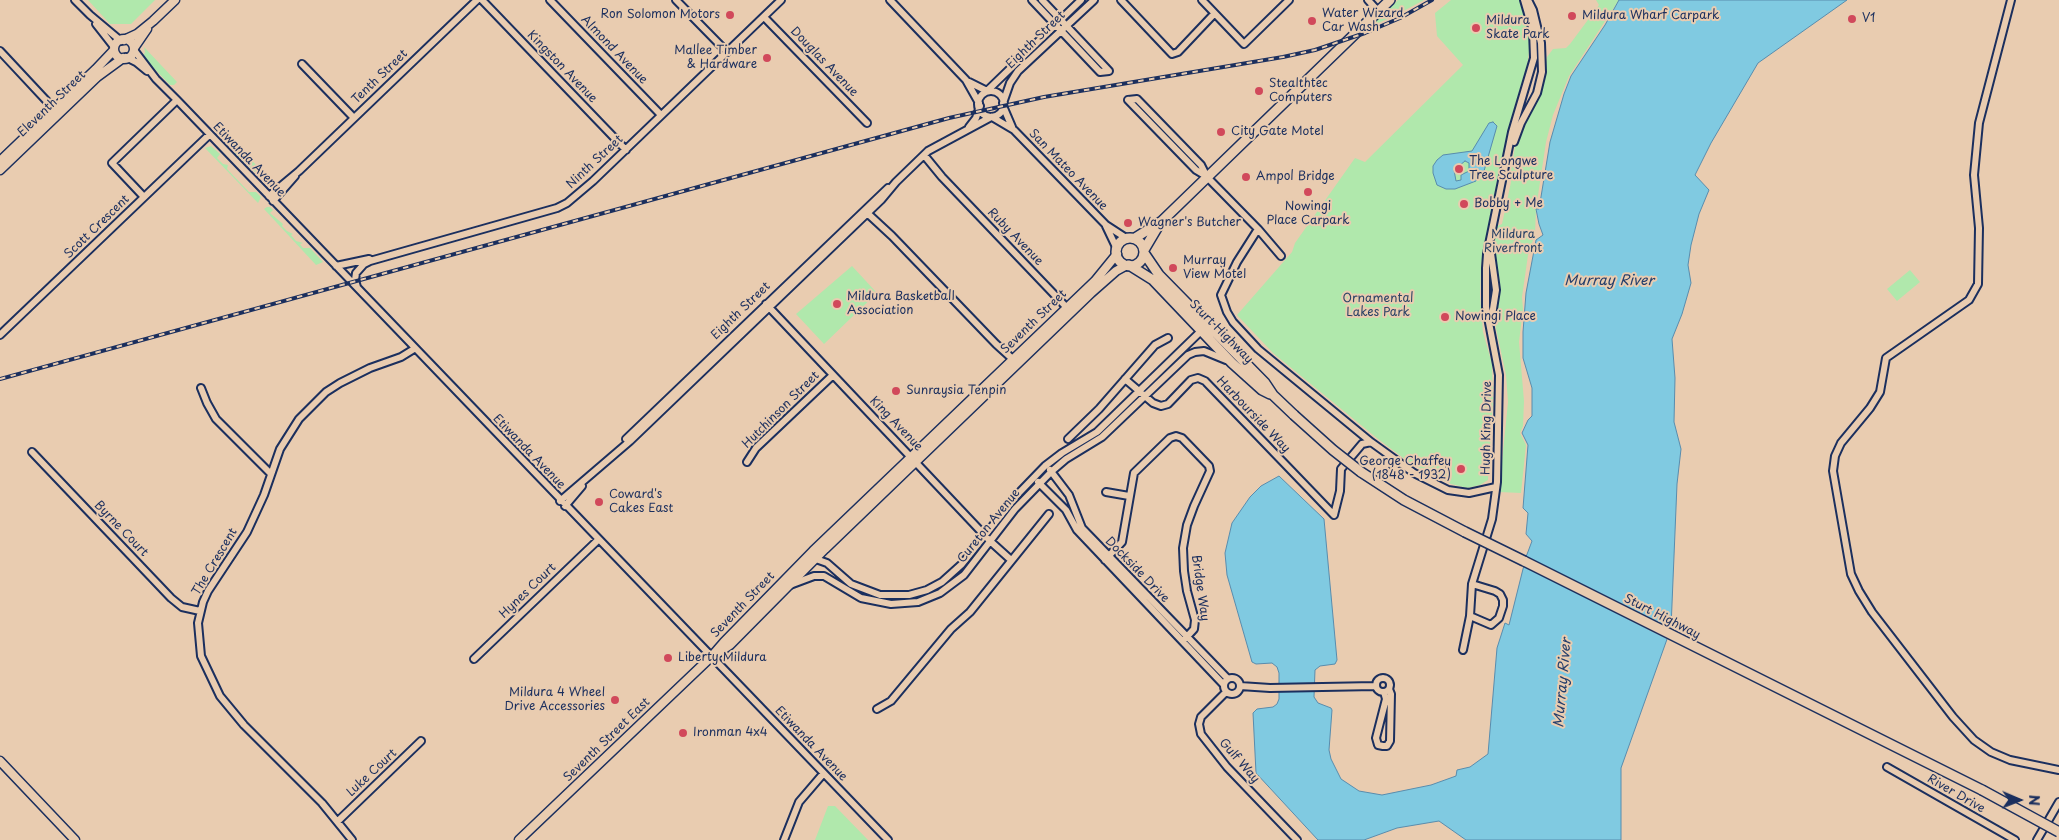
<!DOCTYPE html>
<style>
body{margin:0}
#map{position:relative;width:2059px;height:840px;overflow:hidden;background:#e9ccb0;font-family:"Playpen Sans",sans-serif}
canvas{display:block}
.north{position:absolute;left:1994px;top:775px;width:50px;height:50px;-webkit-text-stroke:4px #e9ccb0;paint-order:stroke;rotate:91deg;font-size:14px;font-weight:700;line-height:20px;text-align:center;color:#1b2f5e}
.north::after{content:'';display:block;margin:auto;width:18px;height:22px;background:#1b2f5e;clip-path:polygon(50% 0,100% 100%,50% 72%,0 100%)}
</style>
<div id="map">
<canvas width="2059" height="840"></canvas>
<div class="north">N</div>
</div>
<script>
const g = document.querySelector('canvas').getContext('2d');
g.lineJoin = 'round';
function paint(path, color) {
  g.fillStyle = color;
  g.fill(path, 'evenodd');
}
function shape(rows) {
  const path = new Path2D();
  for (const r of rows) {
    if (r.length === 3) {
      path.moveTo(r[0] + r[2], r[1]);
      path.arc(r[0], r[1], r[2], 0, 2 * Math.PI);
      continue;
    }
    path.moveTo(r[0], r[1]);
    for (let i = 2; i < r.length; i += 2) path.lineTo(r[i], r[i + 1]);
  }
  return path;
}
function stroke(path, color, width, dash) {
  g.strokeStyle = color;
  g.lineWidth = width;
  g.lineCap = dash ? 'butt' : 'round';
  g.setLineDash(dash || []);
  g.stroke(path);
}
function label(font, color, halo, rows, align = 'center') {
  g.font = font + ' "Playpen Sans",sans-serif';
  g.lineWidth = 4;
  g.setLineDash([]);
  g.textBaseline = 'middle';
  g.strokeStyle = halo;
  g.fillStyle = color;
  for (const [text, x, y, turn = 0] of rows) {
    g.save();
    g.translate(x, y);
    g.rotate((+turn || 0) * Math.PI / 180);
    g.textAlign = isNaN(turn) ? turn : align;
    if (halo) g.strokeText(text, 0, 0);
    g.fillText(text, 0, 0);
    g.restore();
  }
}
paint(shape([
 [88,0,155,0,131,24,110,24],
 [1398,0,1424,0,1396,15,1376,24,1374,23],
 [1451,0,1520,0,1529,31,1530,43,1527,68,1515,105,1499,170,1481,266,1480,296,1483,332,1492,364,1493,400,1488,480,1480,485,1467,488,1451,484,1410,463,1378,439,1273,353,1237,315,1292,252,1295,243,1355,158,1365,162,1463,65,1437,36,1435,13],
 [1596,0,1619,0,1569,76,1553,115,1546,142,1536,209,1535,234,1528,255,1522,297,1523,309,1519,342,1524,401,1523,426,1520,433,1526,445,1521,493,1499,492,1508,402,1506,375,1495,324,1495,308,1498,293,1494,248,1497,226,1502,224,1511,182,1510,178,1515,146,1523,126,1542,88,1547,57,1553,49,1566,48,1570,44,1599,5],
 [144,47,177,82,174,85,170,85,143,57,145,52],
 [211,146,220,154,217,158,223,164,228,165,227,169,249,192,256,192,261,197,258,203,205,148],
 [238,146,259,168,255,172,234,153],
 [267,207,270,207,273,210,270,213,283,224,282,226,287,231,293,234,291,235,296,241,303,243,300,244,303,248,310,248,323,262,316,265,264,209],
 [852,266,877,293,824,344,796,314],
 [1910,270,1920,282,1897,301,1887,289],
 [828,806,835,806,868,840,815,840]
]), '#b0e8ac');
const water = shape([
 [1619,0,1847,0,1758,63,1711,143,1695,175,1709,190,1699,214,1691,245,1688,265,1691,283,1682,314,1672,339,1675,378,1674,422,1681,449,1677,484,1671,628,1621,768,1621,840,1466,840,1439,821,1397,828,1364,840,1318,840,1256,773,1253,713,1257,709,1273,707,1277,704,1279,699,1279,673,1277,667,1272,663,1256,664,1252,662,1227,575,1225,553,1232,523,1250,497,1261,486,1279,476,1324,519,1337,660,1335,664,1320,666,1315,670,1314,697,1318,703,1331,708,1332,710,1329,750,1331,759,1341,779,1359,791,1382,795,1431,785,1456,776,1457,770,1470,767,1488,754,1497,648,1505,623,1509,625,1526,557,1532,541,1526,534,1528,513,1523,508,1528,445,1522,433,1528,420,1532,416,1532,388,1523,358,1523,332,1526,293,1536,240,1543,235,1539,224,1536,209,1539,209,1550,142,1564,94,1571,76,1605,25,1619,0],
 [1493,122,1497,126,1484,171,1476,181,1455,189,1446,189,1437,185,1433,173,1433,166,1437,160,1443,155,1472,151,1489,123,1493,122],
 [1465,161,1469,163,1469,171,1461,175,1461,180,1456,181,1454,170,1465,161]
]);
paint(water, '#80cae1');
stroke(water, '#588cad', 1);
paint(shape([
 [1524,555,1673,629,1669,640,1521,565]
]), '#e9ccb0');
const minor = shape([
 [75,0,90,15,121,41],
 [482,0,626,150],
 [550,0,661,115],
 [676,0,727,52],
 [890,0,966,80,979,103],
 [1032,0,1100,72,1109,71,1042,0],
 [1121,0,1172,54,1178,52,1214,14],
 [1202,0,1244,44,1289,0],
 [1368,0,1378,11],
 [2011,0,1979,123,1974,175,1979,228,1978,284,1969,300,1886,358,1880,392,1870,408,1841,443,1835,456,1833,471,1851,574,1859,591,1872,612,1953,717,1974,740,1991,752,2010,760,2059,770],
 [764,17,867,123],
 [96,24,114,47],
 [134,50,156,79,177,100,888,840],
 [0,51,56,111],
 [126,57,136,62,147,71],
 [302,64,354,118],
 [969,82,987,91],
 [988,90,1081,0],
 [991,104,13],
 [1128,100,1137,99,1201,165,1207,177,1258,229,1281,256],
 [1128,100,1196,170,1206,176],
 [1003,103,1010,83,1018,71,1094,0],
 [1003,106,1012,127],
 [992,117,1014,130,1106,225,1126,238],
 [969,127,976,118,980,106],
 [1514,142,1521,123,1537,93,1542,72,1541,43,1533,10,1528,0],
 [924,155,942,177,1070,311],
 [269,196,299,171,477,0],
 [144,197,112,163,177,100],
 [273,201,295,176],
 [865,211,892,236,996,344,1017,363],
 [1106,226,1117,249],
 [1258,229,1237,262,1221,295,1227,312,1233,322,1258,349,1371,442,1414,473,1448,490,1469,493,1496,487],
 [1490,246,1496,290,1491,322],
 [336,266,369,259],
 [357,287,355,280,356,273,364,264,370,261,557,208,567,203,593,181,781,0],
 [766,304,990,541,1011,560],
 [0,335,209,135],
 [1125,379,1153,403,1161,406,1168,404,1191,380,1198,378,1205,381,1334,515],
 [201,388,207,403,216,419,270,473],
 [626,439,888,188],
 [1068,439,1099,409,1155,345,1168,338],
 [32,452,171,598,182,607,200,611],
 [747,462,756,448,833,375],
 [1050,470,1069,495,1082,528,1228,679],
 [1038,482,1066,510,1077,530,1224,685],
 [1106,492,1129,496],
 [560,501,630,441,881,200,896,182,928,151,991,117],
 [565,506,582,486],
 [1334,515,1340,491,1341,469,1362,444,1371,442],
 [813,558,827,563,851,584,880,595,909,595,927,590,942,582,962,564,1017,495,1045,466,1062,453,1097,432,1201,331,1206,331],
 [1105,560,1122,542,1134,473,1170,438,1176,436,1182,438,1209,466,1210,471,1194,506,1187,525,1183,548,1184,571,1187,591,1195,620,1194,629,1183,641],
 [1472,584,1495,591,1500,594,1503,600,1503,606,1499,618,1491,625,1470,616,1472,584,1492,519,1497,482,1499,375,1486,307,1486,268,1487,254,1512,132,1534,58,1533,31,1524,0],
 [790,585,814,576,824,576,861,598,891,604,918,602,940,593,964,575,1015,509,1052,471,1066,459,1102,437,1188,355,1195,352,1204,351,1226,360],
 [1463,650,1470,616],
 [474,659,598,540],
 [1383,685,7],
 [1232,686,8],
 [1240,686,1270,688,1375,686],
 [1226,692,1201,717,1199,724,1201,734,1227,767,1297,840],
 [1384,692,1386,699,1376,738,1378,745,1383,746,1387,746,1390,741,1391,694,1389,689],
 [877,709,891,701,951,629,970,612,1049,514],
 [1887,767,2015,840],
 [338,821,421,741],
 [352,840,322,803,244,725,220,696,201,656,198,623,203,602,208,591,247,532,264,495,280,449,299,419,326,392,340,383,370,368,401,357,414,349],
 [784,840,799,802,823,774],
 [2037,840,2059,802]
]);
const major = shape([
 [124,49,10],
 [124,40,137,34,153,21,175,0],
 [134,48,147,29],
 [0,161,96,69,114,50],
 [0,170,97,77,123,58],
 [715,655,730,645,825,549,1091,293,1116,271,1127,265],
 [0,761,75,840],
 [519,840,711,657,724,642,813,551,1095,281,1117,254]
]);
const highway = shape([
 [1135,238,1162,221,1390,0],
 [1130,252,14],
 [1144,250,1160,223],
 [1144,253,1159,275,1265,383,1273,395,1294,415],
 [1129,265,1153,280,1232,363,1262,390,1270,394],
 [1361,472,1404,500,1465,532],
 [1524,561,1982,790]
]);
stroke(minor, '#1b2f5e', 10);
stroke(major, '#1b2f5e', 11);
stroke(highway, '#1b2f5e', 12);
stroke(minor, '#e9ccb0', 6);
stroke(major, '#e9ccb0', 8);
stroke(highway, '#e9ccb0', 9);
const rail = shape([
 [0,379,949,118,1044,97,1283,57,1315,50,1365,33,1400,18,1432,0]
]);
stroke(rail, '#1b2f5e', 4);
stroke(rail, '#e9ccb0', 2, [5.5]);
const highwayBridge = shape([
 [1294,415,1333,450,1361,472],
 [1465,532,1524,561],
 [1982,790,2059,832]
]);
stroke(highwayBridge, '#1b2f5e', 12, []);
stroke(highwayBridge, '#e9ccb0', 9);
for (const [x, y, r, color] of [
 [730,15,5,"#d1495b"],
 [1572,16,5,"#d1495b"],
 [1852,19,5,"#d1495b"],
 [1312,21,5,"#d1495b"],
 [1476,28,5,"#d1495b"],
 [767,58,5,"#d1495b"],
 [1259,91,5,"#d1495b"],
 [1221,132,5,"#d1495b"],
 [1459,169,5,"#d1495b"],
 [1246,177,5,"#d1495b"],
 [1308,192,5,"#d1495b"],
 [1464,204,5,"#d1495b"],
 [1128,223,5,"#d1495b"],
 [1173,268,5,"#d1495b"],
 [837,304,5,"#d1495b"],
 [1445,317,5,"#d1495b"],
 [896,391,5,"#d1495b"],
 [1461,469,5,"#d1495b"],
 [599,502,5,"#d1495b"],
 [668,658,5,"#d1495b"],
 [615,700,5,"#d1495b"],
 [683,733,5,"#d1495b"]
]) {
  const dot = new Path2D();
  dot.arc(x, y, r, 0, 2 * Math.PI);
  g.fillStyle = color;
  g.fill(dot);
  stroke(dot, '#e9ccb0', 2);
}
label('12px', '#1b2f5e', '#e9ccb0', [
 ["Water Wizard",1322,14],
 ["Car Wash",1322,28],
 ["Ron Solomon Motors",720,15,"right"],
 ["Mildura Wharf Carpark",1582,16],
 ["V1",1862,19],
 ["Mildura",1486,21],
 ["Skate Park",1486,35],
 ["Mallee Timber",757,51,"right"],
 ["& Hardware",757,65,"right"],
 ["Stealthtec",1269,84],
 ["Computers",1269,98],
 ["City Gate Motel",1231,132],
 ["The Longwe",1469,162],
 ["Tree Sculpture",1469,176],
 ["Ampol Bridge",1256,177],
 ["Bobby + Me",1474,204],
 ["Nowingi",1308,207,"center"],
 ["Place Carpark",1308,221,"center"],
 ["Wagner's Butcher",1138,223],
 ["Murray",1183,261],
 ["View Motel",1183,275],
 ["Mildura Basketball",847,297],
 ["Association",847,311],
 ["Nowingi Place",1455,317],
 ["Sunraysia Tenpin",906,391],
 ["George Chaffey",1451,462,"right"],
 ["(1848 - 1932)",1451,476,"right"],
 ["Coward's",609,495],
 ["Cakes East",609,509],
 ["Liberty Mildura",678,658],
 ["Mildura 4 Wheel",605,693,"right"],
 ["Drive Accessories",605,707,"right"],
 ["Ironman 4x4",693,733]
], 'left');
label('12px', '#1b2f5e', '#e9ccb0', [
 ["Eighth Street",1036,40,-44],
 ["Almond Avenue",614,50,46],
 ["Douglas Avenue",824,62,46],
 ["Kingston Avenue",562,67,46],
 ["Tenth Street",380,77,-44],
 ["Eleventh Street",52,104,-44],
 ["Etiwanda Avenue",249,160,46],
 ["Ninth Street",595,162,-43],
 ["San Mateo Avenue",1068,170,46],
 ["Scott Crescent",97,227,-44],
 ["Ruby Avenue",1015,237,46],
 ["Eighth Street",741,311,-44],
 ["Seventh Street",1034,322,-44],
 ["Sturt Highway",1221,332,45],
 ["Hutchinson Street",781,410,-45],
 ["Harbourside Way",1253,415,46],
 ["King Avenue",896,424,46],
 ["Hugh King Drive",1487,428,-89],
 ["Etiwanda Avenue",529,452,46],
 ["Cureton Avenue",989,526,-51],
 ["Byrne Court",121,529,46],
 ["The Crescent",215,562,-59],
 ["Dockside Drive",1137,570,46],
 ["Bridge Way",1200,588,82],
 ["Hynes Court",528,591,-44],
 ["Seventh Street",743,605,-46],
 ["Sturt Highway",1662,617,27],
 ["Seventh Street East",607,740,-44],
 ["Etiwanda Avenue",811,744,46],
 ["Gulf Way",1239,761,49],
 ["Luke Court",372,773,-43],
 ["River Drive",1956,794,30]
]);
label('12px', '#2a4266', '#e9ccb0', [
 ["Mildura",1513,235],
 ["Riverfront",1513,249],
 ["Ornamental",1378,299],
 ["Lakes Park",1378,313]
]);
label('italic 14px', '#253e6b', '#e9ccb0', [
 ["Murray River",1609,281],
 ["Murray River",1563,683,-85]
]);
</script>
